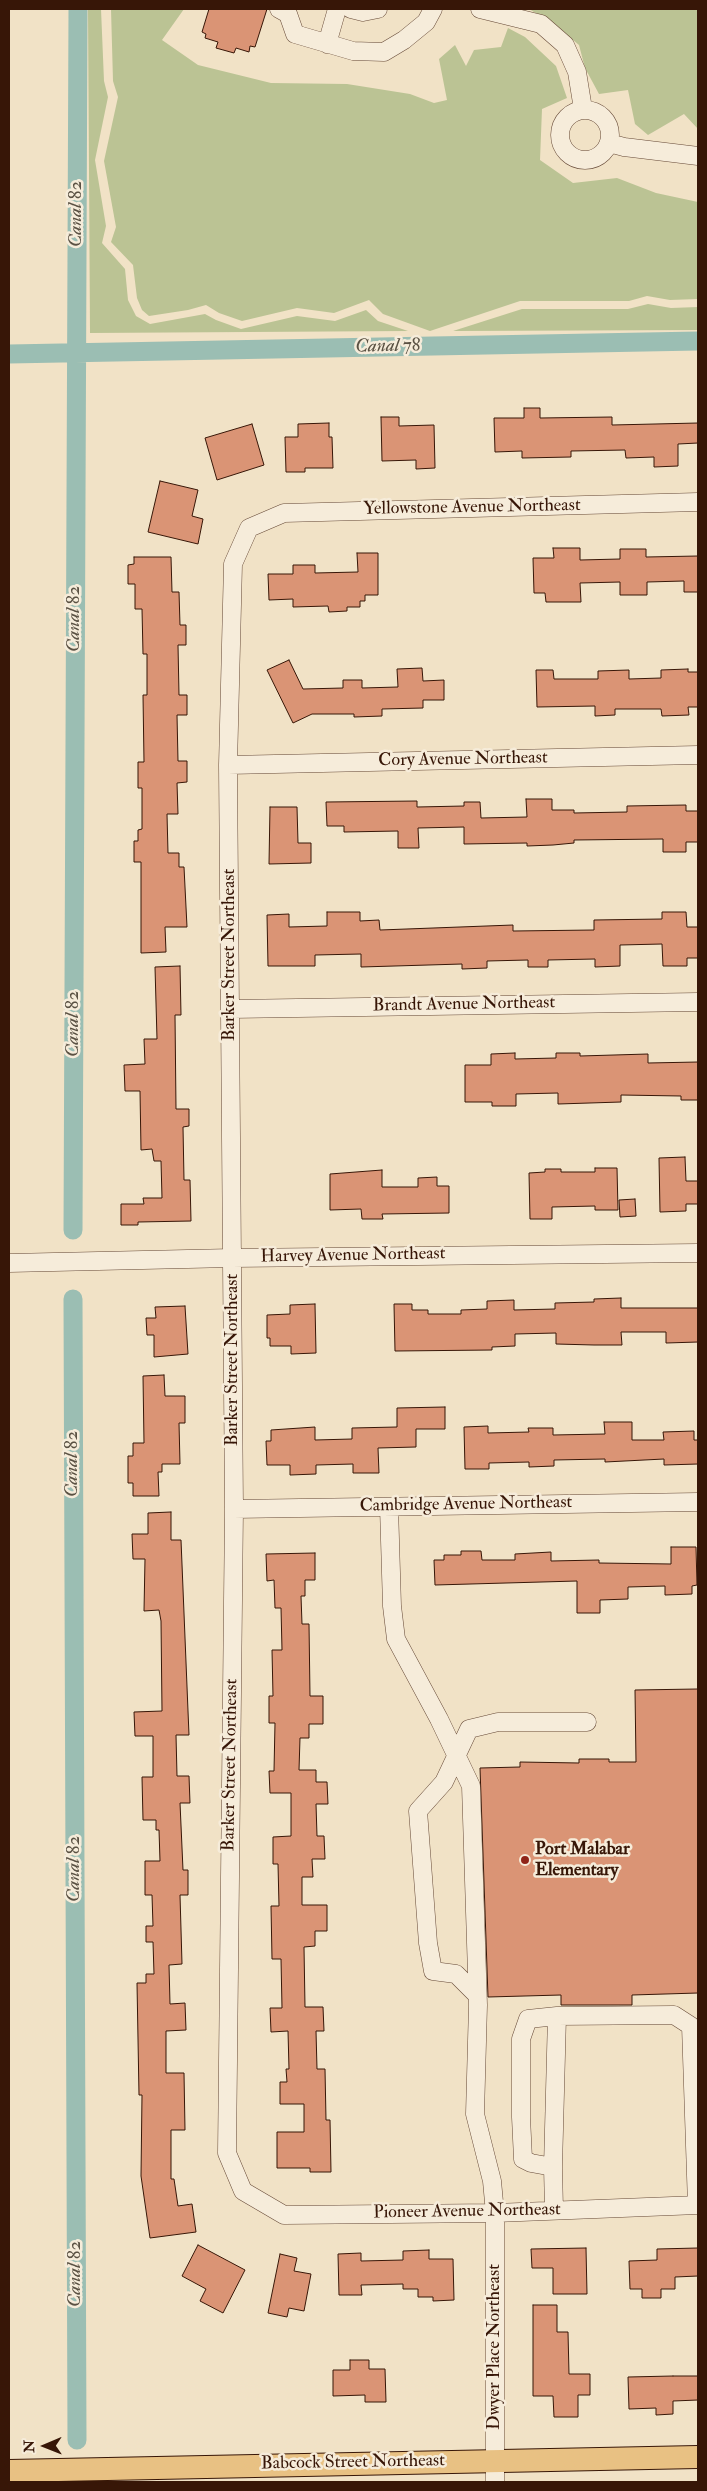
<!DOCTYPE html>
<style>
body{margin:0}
#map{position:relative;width:707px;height:2491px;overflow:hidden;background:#f1e2c6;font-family:"IM FELL Double Pica",serif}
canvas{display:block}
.frame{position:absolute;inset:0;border:10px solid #371607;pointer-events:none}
.north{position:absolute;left:20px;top:2421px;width:50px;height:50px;-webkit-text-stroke:4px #f6ecda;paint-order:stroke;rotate:269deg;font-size:14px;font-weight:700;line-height:20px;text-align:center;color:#371607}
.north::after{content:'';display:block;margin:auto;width:18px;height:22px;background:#371607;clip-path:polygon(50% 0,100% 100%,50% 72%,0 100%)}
</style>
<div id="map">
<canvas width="707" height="2491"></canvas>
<div class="frame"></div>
<div class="north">N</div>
</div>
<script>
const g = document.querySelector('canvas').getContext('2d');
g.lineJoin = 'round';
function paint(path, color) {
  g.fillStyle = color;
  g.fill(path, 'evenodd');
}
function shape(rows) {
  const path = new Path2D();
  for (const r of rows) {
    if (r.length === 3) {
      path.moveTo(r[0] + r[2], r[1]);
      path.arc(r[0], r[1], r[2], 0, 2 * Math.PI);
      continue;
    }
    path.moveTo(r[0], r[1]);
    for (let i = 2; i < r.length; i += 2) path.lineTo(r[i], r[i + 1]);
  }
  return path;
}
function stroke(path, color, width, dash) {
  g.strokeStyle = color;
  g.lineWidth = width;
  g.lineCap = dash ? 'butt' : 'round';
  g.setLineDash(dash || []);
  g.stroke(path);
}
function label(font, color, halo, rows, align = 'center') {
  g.font = font + ' "IM FELL Double Pica",serif';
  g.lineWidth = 5;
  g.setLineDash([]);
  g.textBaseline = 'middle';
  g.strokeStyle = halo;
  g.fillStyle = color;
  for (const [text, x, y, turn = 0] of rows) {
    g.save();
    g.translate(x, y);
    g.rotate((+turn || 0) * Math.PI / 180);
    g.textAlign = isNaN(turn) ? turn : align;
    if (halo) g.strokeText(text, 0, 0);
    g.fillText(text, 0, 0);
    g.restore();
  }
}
paint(shape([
 [88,9,101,9,104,81,108,97,95,160,106,226,102,243,125,269,128,300,136,316,150,324,205,314,216,320,241,329,297,316,335,321,366,310,378,321,408,331,90,333],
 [111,9,184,9,162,40,198,65,271,83,347,84,410,94,434,103,447,100,439,59,455,45,466,66,474,50,501,47,508,28,525,37,556,66,567,98,542,109,540,160,573,183,617,178,656,193,698,202,698,299,670,300,647,296,629,301,520,301,430,331,383,314,369,300,334,313,297,308,242,321,219,313,206,305,188,310,149,316,142,310,137,298,133,265,111,242,116,227,104,161,118,97,113,81],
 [529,9,698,9,698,129,684,114,648,135,635,124,628,90,599,94,585,68,579,45,554,24],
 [648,304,671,308,698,307,698,330,453,331,522,309,628,309]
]), '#bbc394');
stroke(shape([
 [9,354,698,341],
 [73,1230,78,9],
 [73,1299,77,2440]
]), '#9bbeb3', 19);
const building = shape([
 [209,9,267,9,255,47,250,46,249,52,236,48,234,53,216,48,218,42,205,38,206,34,202,32,209,9],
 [524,408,540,408,540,418,612,417,612,425,698,423,698,443,678,444,678,466,654,467,654,457,626,458,625,450,571,451,571,457,522,458,522,451,495,452,494,418,524,418,524,408],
 [381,417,399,417,399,426,434,425,435,468,416,469,416,460,382,461,381,417],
 [329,423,329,437,332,437,333,468,305,468,305,472,286,472,285,437,298,437,298,424,329,423],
 [252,424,264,465,217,480,205,438,252,424],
 [160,481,198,490,192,516,203,519,198,544,148,532,160,481],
 [553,548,580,548,580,560,620,559,620,549,646,549,646,557,698,556,698,592,684,592,684,581,647,582,647,595,620,595,620,582,580,583,581,602,546,602,545,593,534,593,533,558,554,558,553,548],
 [357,553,378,553,378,595,365,595,365,601,360,601,360,607,347,607,347,611,329,612,328,606,293,607,293,599,269,600,268,574,293,574,293,565,315,565,315,573,358,572,357,553],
 [134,557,171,557,172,592,179,592,180,625,186,625,186,645,178,645,179,695,187,695,187,715,177,715,178,761,187,761,187,782,177,783,178,814,167,814,168,853,179,853,179,867,184,867,187,927,165,927,166,952,141,953,141,862,134,862,134,841,138,841,138,830,142,829,142,788,138,788,138,762,144,762,143,695,147,695,147,654,143,654,142,609,135,609,135,584,128,584,128,565,134,564,134,557],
 [289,660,303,689,343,688,343,680,362,680,362,688,398,687,397,669,422,668,423,681,444,680,444,700,423,700,423,708,382,709,382,716,354,717,354,714,312,714,293,723,267,670,289,660],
 [688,669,688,672,698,672,698,707,688,707,689,715,662,716,661,709,615,709,615,715,595,716,595,706,537,707,536,670,553,670,554,679,598,679,598,671,629,670,629,679,661,678,661,670,688,669],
 [526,799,552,799,552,810,574,810,574,813,627,812,627,806,686,805,686,811,698,811,698,842,686,842,686,852,663,852,663,839,574,840,574,843,553,845,527,846,527,843,464,844,464,827,418,828,419,848,398,848,398,831,344,832,344,826,327,826,326,802,417,801,417,807,464,806,464,802,480,802,481,818,527,817,526,799],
 [270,807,297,807,298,843,311,843,311,863,269,864,270,807],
 [327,912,360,912,360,921,379,920,380,930,513,925,513,931,594,930,594,920,662,919,662,912,686,912,687,927,698,927,698,958,687,958,687,966,663,966,662,944,620,945,620,966,595,967,595,959,548,960,548,967,528,967,528,960,487,961,487,968,462,969,462,964,361,967,361,954,315,955,315,966,268,966,267,915,289,914,289,927,327,926,327,912],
 [180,966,181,1015,175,1015,176,1109,189,1109,189,1126,183,1127,184,1180,190,1180,191,1221,138,1222,138,1225,121,1225,121,1204,144,1204,143,1198,162,1198,161,1161,154,1161,152,1149,141,1150,140,1091,125,1091,124,1065,145,1064,144,1039,157,1039,155,967,180,966],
 [515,1053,515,1059,556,1058,556,1053,580,1053,580,1056,648,1054,648,1063,698,1062,698,1100,681,1100,681,1096,621,1095,621,1102,558,1104,558,1093,516,1094,516,1106,492,1106,492,1102,465,1102,465,1065,491,1065,491,1054,515,1053],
 [685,1157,686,1181,698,1181,698,1204,686,1204,686,1211,660,1212,659,1158,685,1157],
 [595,1168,617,1168,618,1210,595,1210,595,1206,552,1207,552,1219,530,1219,529,1173,545,1172,545,1169,561,1169,561,1172,595,1172,595,1168],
 [382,1170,382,1187,418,1187,418,1178,437,1177,437,1186,449,1186,449,1213,382,1214,383,1219,362,1219,361,1209,330,1210,330,1174,382,1170],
 [635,1199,636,1216,620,1217,619,1200,635,1199],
 [621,1298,621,1308,698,1308,698,1342,666,1343,666,1332,621,1332,622,1345,594,1345,556,1344,556,1333,515,1334,515,1346,492,1347,492,1350,395,1351,394,1304,412,1304,412,1310,428,1310,428,1314,461,1314,461,1310,487,1309,487,1301,514,1300,514,1310,555,1309,555,1303,594,1302,594,1299,621,1298],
 [315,1304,316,1353,291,1354,291,1346,270,1346,270,1338,267,1338,267,1315,290,1314,290,1305,315,1304],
 [185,1306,188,1354,154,1357,154,1335,147,1335,146,1318,156,1318,155,1307,185,1306],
 [164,1375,165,1396,185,1396,185,1423,179,1423,180,1464,162,1464,162,1472,158,1472,159,1496,133,1496,133,1483,128,1483,128,1456,133,1456,133,1443,144,1443,143,1376,164,1375],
 [445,1407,445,1429,416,1429,416,1447,378,1448,379,1473,353,1473,353,1464,316,1465,316,1474,290,1475,290,1465,267,1465,266,1441,271,1441,271,1430,315,1427,315,1440,352,1439,352,1428,397,1427,397,1408,445,1407],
 [604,1422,632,1422,632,1440,664,1440,663,1432,694,1431,694,1440,698,1440,698,1464,664,1465,664,1459,605,1462,605,1459,554,1460,554,1466,529,1467,529,1462,489,1463,489,1469,465,1469,464,1427,488,1426,488,1433,529,1432,528,1428,553,1428,553,1435,605,1434,604,1422],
 [171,1512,171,1540,181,1540,188,1711,189,1735,176,1735,177,1776,189,1776,190,1803,180,1803,183,1870,188,1870,188,1895,180,1895,182,1964,169,1965,170,2004,185,2003,186,2030,166,2031,166,2073,184,2073,185,2130,171,2130,171,2179,174,2179,178,2206,192,2204,196,2232,150,2238,141,2176,142,2095,139,2095,137,1983,146,1983,146,1974,154,1974,153,1942,146,1942,146,1926,153,1926,152,1895,145,1895,145,1861,160,1861,159,1830,156,1830,156,1820,143,1820,142,1777,153,1777,153,1736,135,1736,134,1712,162,1711,161,1621,159,1610,144,1611,145,1559,133,1559,132,1534,148,1534,148,1513,171,1512],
 [671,1547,696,1547,697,1585,692,1586,692,1594,665,1595,665,1586,628,1587,628,1599,600,1600,600,1613,577,1613,577,1581,435,1585,434,1560,444,1560,444,1555,461,1555,461,1551,481,1551,482,1560,515,1560,515,1554,551,1552,551,1561,599,1560,599,1563,671,1564,671,1547],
 [315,1553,315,1580,305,1580,305,1596,301,1596,302,1624,309,1624,310,1696,323,1696,323,1724,309,1724,309,1738,300,1738,299,1770,316,1770,316,1782,327,1782,328,1804,316,1804,317,1836,324,1836,325,1859,312,1859,313,1877,302,1877,302,1905,327,1905,327,1931,315,1931,315,1946,304,1947,305,2007,323,2007,324,2031,316,2031,317,2069,325,2069,326,2120,330,2120,331,2172,310,2172,310,2168,277,2168,277,2132,304,2132,304,2104,280,2104,280,2082,287,2082,286,2069,289,2069,288,2031,271,2032,270,2008,282,2008,281,1959,272,1959,271,1906,279,1906,278,1864,273,1864,273,1837,291,1836,291,1793,270,1793,269,1771,274,1771,275,1723,269,1723,269,1696,273,1696,272,1650,282,1650,281,1608,275,1608,274,1580,267,1581,266,1554,315,1553],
 [698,1689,698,1993,632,1995,632,2005,561,2005,561,1995,488,1997,480,1768,520,1767,520,1762,579,1763,579,1759,609,1759,609,1762,636,1762,635,1690,698,1689],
 [198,2245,245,2270,223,2313,200,2301,206,2289,182,2276,198,2245],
 [586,2248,587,2294,553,2294,553,2268,532,2268,531,2249,586,2248],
 [698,2248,698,2276,675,2277,675,2289,661,2289,661,2298,642,2298,642,2289,630,2289,629,2261,657,2260,657,2249,698,2248],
 [429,2250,429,2259,453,2259,454,2300,433,2301,433,2297,418,2297,418,2289,403,2289,403,2284,361,2285,362,2295,339,2295,338,2254,361,2253,361,2261,403,2260,403,2251,429,2250],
 [280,2254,297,2258,294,2271,311,2274,304,2311,289,2308,287,2317,268,2313,280,2254],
 [533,2305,557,2305,557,2332,568,2332,569,2374,590,2374,590,2395,578,2395,578,2417,554,2417,553,2396,533,2396,533,2305],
 [350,2360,369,2360,369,2369,385,2369,386,2402,365,2402,365,2395,333,2396,333,2370,350,2370,350,2360],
 [673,2376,698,2376,698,2400,673,2401,673,2414,656,2415,656,2408,629,2409,628,2377,673,2376]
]);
paint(building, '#da9475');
stroke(building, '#371607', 1);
const minor = shape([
 [279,9,288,14,295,34,353,51,384,52,404,40,426,22,433,9],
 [351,9,363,12,378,9],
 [480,9,541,24,565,45,577,72,583,109],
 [327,44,337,9],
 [585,135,25],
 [609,143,624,147,698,156],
 [698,502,284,513,249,528,233,564,228,765,234,1509,227,2153,243,2191,284,2215,495,2213,698,2205],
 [228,765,698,755],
 [231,1009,698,1002],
 [9,1263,232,1258,698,1253],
 [389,1507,392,1606,396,1639,439,1719,471,1786,478,2005,475,2114,492,2181,495,2213,495,2482],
 [234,1509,698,1502],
 [477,1995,456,1974,433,1971,428,1943,418,1811,444,1782,469,1729,498,1722,587,1722],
 [557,2016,674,2015,691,2026,697,2205],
 [553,2167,531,2163,523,2159,521,2117,521,2039,528,2019,557,2016,553,2167,554,2210]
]);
const major = shape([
 [9,2471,698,2457]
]);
stroke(minor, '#664937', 19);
stroke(major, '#371607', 24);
stroke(minor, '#f6ecda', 18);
stroke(major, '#e8c183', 22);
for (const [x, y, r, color] of [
 [525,1860,5,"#8f2418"]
]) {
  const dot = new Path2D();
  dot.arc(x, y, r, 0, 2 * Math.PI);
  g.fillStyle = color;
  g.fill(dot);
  stroke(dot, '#f6ecda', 2);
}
label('18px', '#371607', '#f6ecda', [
 ["Yellowstone Avenue Northeast",472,508,-1],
 ["Cory Avenue Northeast",463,760,-1],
 ["Barker Street Northeast",230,955,-90],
 ["Brandt Avenue Northeast",464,1005,-1],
 ["Harvey Avenue Northeast",353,1256,-1],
 ["Barker Street Northeast",233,1360,-90],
 ["Cambridge Avenue Northeast",466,1505,-1],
 ["Barker Street Northeast",231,1765,-89],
 ["Pioneer Avenue Northeast",467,2212,-1],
 ["Dwyer Place Northeast",495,2347,-90],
 ["Babcock Street Northeast",353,2463,-1]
]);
label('bold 18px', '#371607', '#f6ecda', [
 ["Port Malabar",535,1850],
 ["Elementary",535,1871]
], 'left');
label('italic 19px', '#5a5143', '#f6ecda', [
 ["Canal 82",77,214,-90],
 ["Canal 78",388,347,-1],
 ["Canal 82",75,619,-90],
 ["Canal 82",74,1024,-90],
 ["Canal 82",73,1464,-90],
 ["Canal 82",75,1869,-90],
 ["Canal 82",76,2274,-90]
]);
</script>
